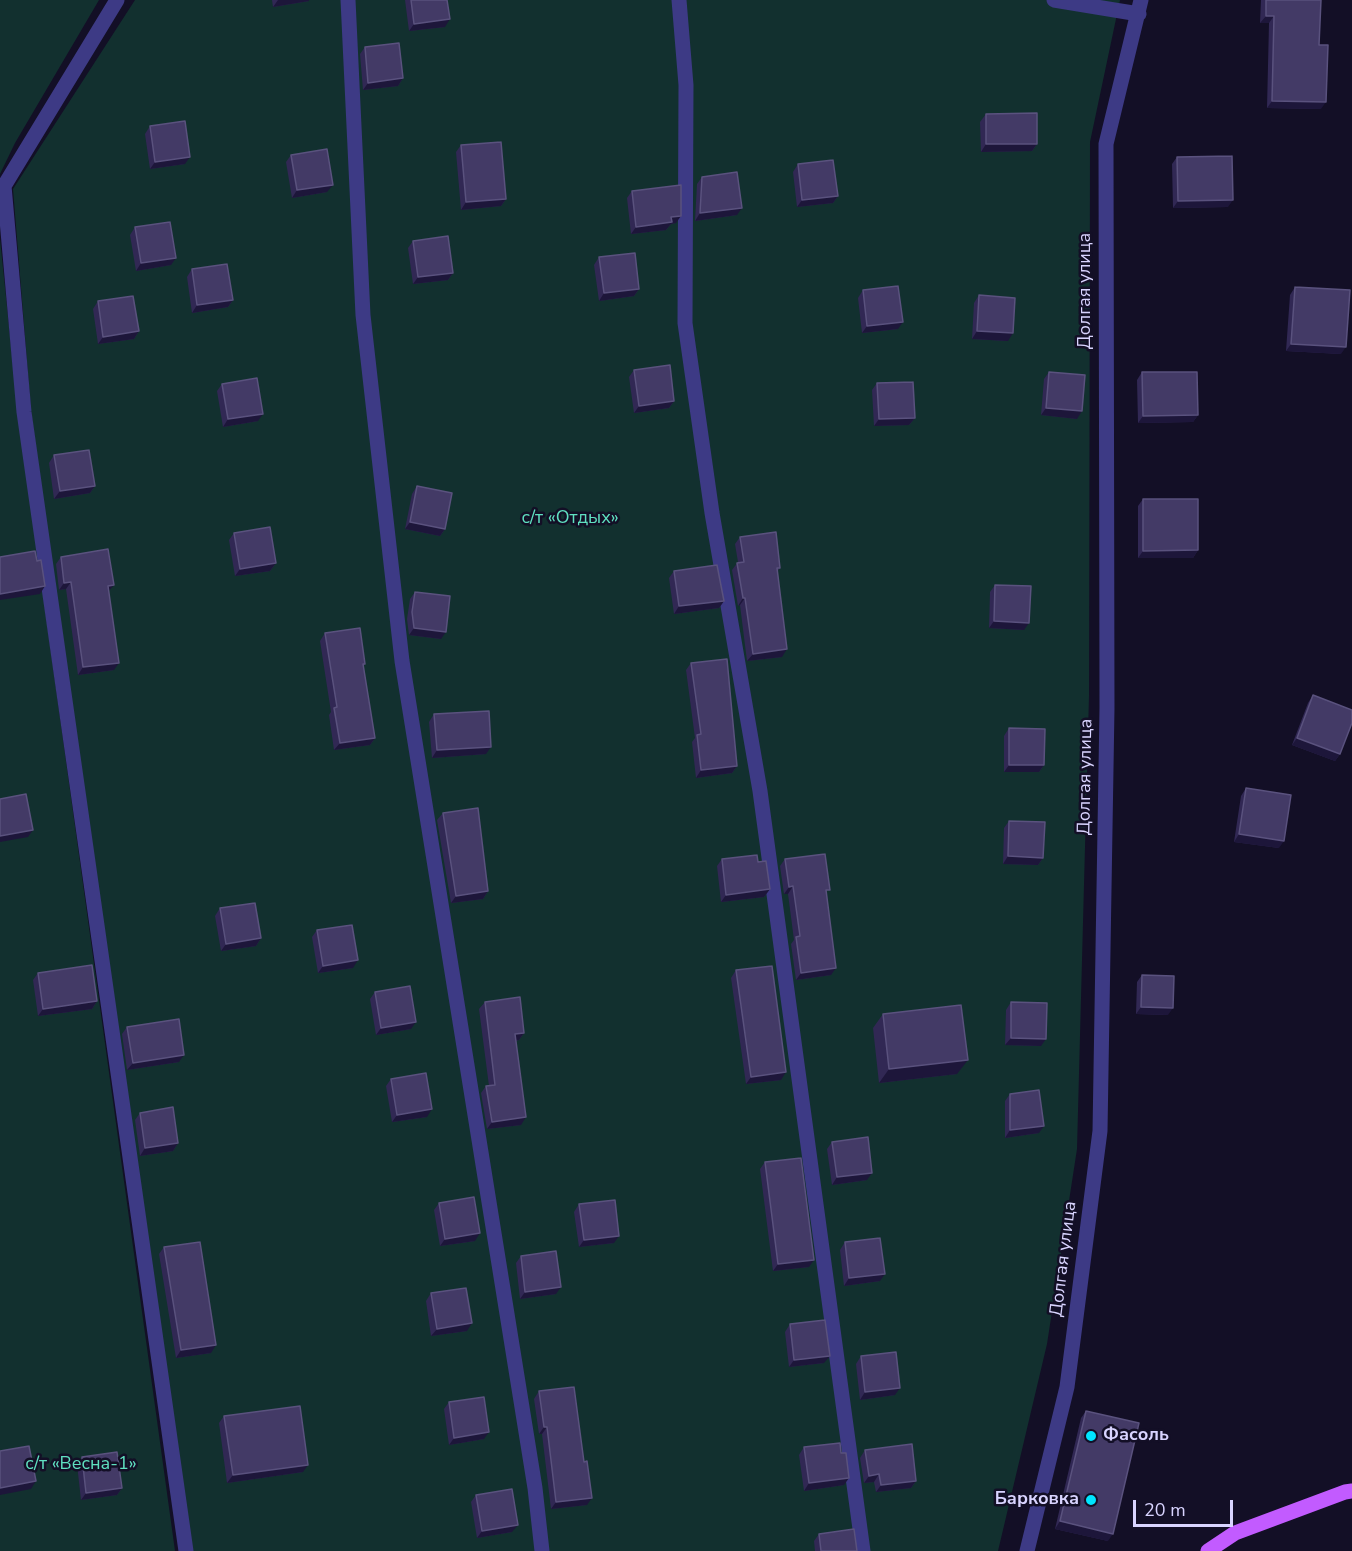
<!DOCTYPE html>
<meta charset="utf-8">
<style>
body{margin:0}
#map{position:relative;width:1352px;height:1551px;overflow:hidden;background:#130f26;font-family:"Nunito Sans",sans-serif}
canvas{display:block}
.scale{position:absolute;left:1133px;top:1500px;width:100px;height:27px;box-sizing:border-box;border:3px solid #d9d4ff;border-top:0;padding-left:8px;font-size:18px;line-height:21px;white-space:nowrap;color:#d9d4ff;-webkit-text-stroke:4px #130f26;paint-order:stroke}
</style>
<div id="map">
<canvas width="1352" height="1551"></canvas>
<div class="scale">20 m</div>
</div>
<script>
const g = document.querySelector('canvas').getContext('2d');
g.lineJoin = 'round';
function paint(path, color) {
  g.fillStyle = color;
  g.fill(path, 'evenodd');
}
function shape(rows) {
  const path = new Path2D();
  for (const r of rows) {
    path.moveTo(r[0], r[1]);
    for (let i = 2; i < r.length; i += 2) path.lineTo(r[i], r[i + 1]);
  }
  return path;
}
function stroke(path, color, width, dash) {
  g.strokeStyle = color;
  g.lineWidth = width;
  g.lineCap = dash ? 'butt' : 'round';
  g.setLineDash(dash || []);
  g.stroke(path);
}
function label(font, color, halo, rows, align = 'center') {
  g.font = font + ' "Nunito Sans",sans-serif';
  g.lineWidth = 5;
  g.setLineDash([]);
  g.textBaseline = 'middle';
  g.strokeStyle = halo;
  g.fillStyle = color;
  for (const [text, x, y, turn = 0] of rows) {
    g.save();
    g.translate(x, y);
    g.rotate((+turn || 0) * Math.PI / 180);
    g.textAlign = isNaN(turn) ? turn : align;
    if (halo) g.strokeText(text, 0, 0);
    g.fillText(text, 0, 0);
    g.restore();
  }
}
paint(shape([
 [0,0,99,0,15,143,0,174],
 [135,0,1120,0,1090,142,1089,696,1077,1149,1047,1344,998,1551,192,1551,125,1101,31,411,13,189],
 [0,239,18,413,175,1551,0,1551]
]), '#12302f');
stroke(shape([
 [117,0,4,186,24,412,186,1551],
 [348,0,363,315,402,661,535,1488,542,1551],
 [679,0,686,85,685,323,712,513,760,791,863,1551],
 [1054,0,1139,14],
 [1027,1551,1067,1387,1100,1131,1107,708,1106,144,1141,0]
]), '#3d3a85', 15);
stroke(shape([
 [1208,1551,1235,1533,1345,1492,1352,1491]
]), '#c25bff', 15);
paint(shape([
 [272,0,309,0,309,1,273,7],
 [405,0,447,0,445,27,409,31],
 [1261,0,1321,0,1319,45,1321,109,1267,108,1269,23,1260,23],
 [365,47,403,78,398,86,363,90,360,54],
 [986,114,1037,144,1032,151,981,152,980,122],
 [150,126,185,164,150,169,145,134],
 [461,145,506,199,501,206,461,210,456,152],
 [291,155,327,192,292,198,286,162],
 [1177,157,1228,207,1173,208,1172,164],
 [798,164,838,196,833,203,797,207,793,172],
 [702,177,737,215,695,221,697,184],
 [632,191,676,223,671,224,666,230,631,234,627,198],
 [135,227,171,265,136,271,130,235],
 [413,241,453,273,448,280,413,284,408,248],
 [599,257,639,289,634,296,599,301,594,265],
 [192,269,233,300,228,307,192,313,187,277],
 [1295,287,1341,354,1286,351,1290,295],
 [863,290,898,329,862,333,858,298],
 [979,295,1008,341,972,339,974,303],
 [98,301,139,331,134,339,98,344,93,309],
 [634,370,674,401,669,408,634,413,629,377],
 [1049,372,1077,419,1041,415,1044,379],
 [1142,372,1198,415,1193,422,1138,423,1137,380],
 [877,383,915,418,909,425,874,426,872,390],
 [222,384,258,421,223,427,217,391],
 [54,455,95,486,90,493,54,499,49,463],
 [417,486,445,529,440,536,405,529,412,494],
 [1143,499,1198,550,1193,558,1138,558,1138,506],
 [234,533,276,563,270,571,235,576,229,540],
 [740,537,780,568,777,572,782,657,747,661,740,605,738,606,732,570,738,562,735,544],
 [61,557,109,592,114,670,78,675,66,589,59,590,56,564],
 [674,571,724,601,719,608,674,614,669,578],
 [995,585,1024,630,989,628,990,592],
 [415,592,441,639,409,635,407,619,410,599],
 [325,633,365,664,363,667,375,738,370,745,334,750,329,715,331,712,320,641],
 [691,663,737,766,732,773,696,778,692,742,695,738,686,670],
 [1313,695,1340,754,1335,761,1292,745,1308,703],
 [434,714,486,754,432,758,429,722],
 [1009,728,1044,765,1039,772,1004,772,1004,736],
 [1246,788,1279,848,1234,842,1241,796],
 [443,813,488,891,483,899,451,903,437,820],
 [1009,821,1043,858,1038,865,1003,864,1004,828],
 [722,859,758,862,770,889,764,897,721,902,717,866],
 [785,859,827,894,831,975,796,980,791,944,794,940,788,894,784,894,780,866],
 [220,908,261,938,256,946,221,951,215,916],
 [317,930,353,968,318,973,312,937],
 [736,970,781,1080,746,1084,731,978],
 [38,973,97,1001,92,1009,38,1016,33,980],
 [1142,975,1168,1015,1136,1014,1137,982],
 [375,992,411,1029,376,1035,370,999],
 [485,1002,524,1033,519,1040,516,1041,521,1125,487,1129,481,1093,486,1086,489,1086,479,1009],
 [1011,1002,1041,1046,1005,1045,1006,1010],
 [883,1014,957,1074,879,1083,873,1028],
 [127,1027,179,1062,127,1070,122,1034],
 [391,1079,427,1117,392,1122,386,1086],
 [1010,1094,1039,1133,1005,1138,1005,1101],
 [140,1113,178,1143,173,1151,140,1156,135,1120],
 [832,1142,867,1180,832,1185,827,1149],
 [765,1162,809,1267,773,1271,760,1169],
 [439,1203,475,1241,440,1246,434,1210],
 [579,1204,614,1243,579,1247,574,1212],
 [845,1242,880,1281,844,1286,840,1250],
 [164,1247,211,1353,176,1358,159,1254],
 [521,1256,556,1294,520,1299,516,1263],
 [431,1293,467,1331,431,1336,426,1301],
 [790,1324,824,1363,789,1367,785,1332],
 [861,1356,895,1395,860,1400,856,1364],
 [539,1391,587,1505,551,1509,542,1434,539,1434,534,1399],
 [449,1402,484,1439,449,1445,444,1409],
 [1086,1411,1108,1541,1055,1529,1081,1418],
 [224,1416,303,1472,227,1483,219,1423],
 [804,1447,844,1485,804,1491,799,1455],
 [865,1450,916,1481,911,1488,876,1492,874,1482,864,1483,860,1458],
 [82,1457,122,1488,117,1495,81,1500,77,1464],
 [476,1495,512,1532,477,1538,471,1502],
 [819,1534,857,1551,815,1551,814,1541]
]), '#312854');
paint(shape([
 [278,0,309,0,309,1,273,7],
 [1266,16,1274,16,1269,23,1260,23],
 [450,19,445,27,409,31,414,24],
 [403,78,398,86,363,90,368,83],
 [1272,101,1326,102,1321,109,1267,108],
 [986,144,1037,144,1032,151,981,152],
 [190,157,185,164,150,169,155,162],
 [333,185,327,192,292,198,297,190],
 [838,196,833,203,797,207,802,200],
 [506,199,501,206,461,210,466,202],
 [1233,200,1228,207,1173,208,1178,201],
 [742,208,737,215,695,221,700,213],
 [681,216,676,223,671,224,666,230,631,234,636,227,671,217],
 [176,258,171,265,136,271,141,263],
 [453,273,448,280,413,284,418,277],
 [639,289,634,296,599,301,604,293],
 [233,300,228,307,192,313,197,305],
 [903,322,898,329,862,333,867,326],
 [139,331,134,339,98,344,103,337],
 [977,331,1013,333,1008,341,972,339],
 [1291,344,1346,347,1341,354,1286,351],
 [674,401,669,408,634,413,639,406],
 [1046,408,1082,411,1077,419,1041,415],
 [263,414,258,421,223,427,228,419],
 [1198,415,1193,422,1138,423,1143,416],
 [915,418,909,425,874,426,879,419],
 [95,486,90,493,54,499,60,491],
 [410,522,445,529,440,536,405,529],
 [1198,550,1193,558,1138,558,1143,551],
 [276,563,270,571,235,576,240,569],
 [71,582,66,589,59,590,64,583],
 [114,585,108,592,108,586],
 [45,586,40,594,0,600,0,594],
 [743,598,745,598,740,605,738,606],
 [724,601,719,608,674,614,679,606],
 [994,621,1029,623,1024,630,989,628],
 [414,628,446,632,441,639,409,635],
 [787,649,782,657,747,661,753,654],
 [119,663,114,670,78,675,83,667],
 [375,738,370,745,334,750,340,743],
 [1297,738,1340,754,1335,761,1292,745],
 [491,747,486,754,432,758,437,750],
 [1009,765,1044,765,1039,772,1004,772],
 [737,766,732,773,696,778,701,770],
 [33,830,28,837,0,842,0,836],
 [1239,834,1284,841,1279,848,1234,842],
 [1008,856,1043,858,1038,865,1003,864],
 [793,886,788,894,784,894,789,887],
 [770,889,764,897,721,902,726,895],
 [488,891,483,899,451,903,456,896],
 [261,938,256,946,221,951,226,944],
 [358,960,353,968,318,973,323,966],
 [836,968,831,975,796,980,801,973],
 [97,1001,92,1009,38,1016,43,1009],
 [1141,1007,1173,1008,1168,1015,1136,1014],
 [416,1022,411,1029,376,1035,381,1028],
 [524,1033,519,1040,510,1042,515,1034],
 [1011,1038,1046,1039,1041,1046,1005,1045],
 [184,1055,179,1062,127,1070,133,1063],
 [968,1060,957,1074,879,1083,889,1069],
 [786,1072,781,1080,746,1084,751,1077],
 [432,1109,427,1117,392,1122,397,1115],
 [526,1117,521,1125,487,1129,492,1122],
 [1044,1126,1039,1133,1005,1138,1010,1130],
 [178,1143,173,1151,140,1156,145,1148],
 [872,1173,867,1180,832,1185,837,1177],
 [480,1233,475,1241,440,1246,445,1239],
 [619,1236,614,1243,579,1247,584,1240],
 [814,1260,809,1267,773,1271,778,1264],
 [885,1274,880,1281,844,1286,849,1278],
 [561,1287,556,1294,520,1299,525,1292],
 [472,1323,467,1331,431,1336,437,1329],
 [216,1345,211,1353,176,1358,181,1350],
 [830,1356,824,1363,789,1367,794,1360],
 [900,1388,895,1395,860,1400,865,1392],
 [544,1427,547,1427,542,1434,539,1434],
 [489,1432,484,1439,449,1445,454,1438],
 [308,1465,303,1472,227,1483,233,1475],
 [879,1474,874,1482,864,1483,869,1476],
 [849,1478,844,1485,804,1491,809,1483],
 [36,1481,31,1489,0,1495,0,1488],
 [916,1481,911,1488,876,1492,881,1485],
 [122,1488,117,1495,81,1500,86,1493],
 [592,1498,587,1505,551,1509,556,1502],
 [1060,1521,1113,1534,1108,1541,1055,1529],
 [518,1525,512,1532,477,1538,482,1531]
]), '#1d163a');
const building = shape([
 [411,0,447,0,450,19,414,24,411,0],
 [1266,0,1321,0,1319,45,1328,45,1326,102,1272,101,1274,16,1266,16,1266,0],
 [399,43,403,78,368,83,365,47,399,43],
 [1037,113,1037,144,986,144,986,114,1037,113],
 [185,121,190,157,155,162,150,126,185,121],
 [501,142,506,199,466,202,461,145,501,142],
 [327,149,333,185,297,190,291,155,327,149],
 [1232,156,1233,200,1178,201,1177,157,1232,156],
 [833,160,838,196,802,200,798,164,833,160],
 [737,172,742,208,700,213,702,177,737,172],
 [681,185,681,216,671,217,672,222,636,227,632,191,681,185],
 [170,222,176,258,141,263,135,227,170,222],
 [448,236,453,273,418,277,413,241,448,236],
 [635,253,639,289,604,293,599,257,635,253],
 [227,264,233,300,197,305,192,269,227,264],
 [898,286,903,322,867,326,863,290,898,286],
 [1295,287,1350,290,1346,347,1291,344,1295,287],
 [979,295,1015,298,1013,333,977,331,979,295],
 [133,296,139,331,103,337,98,301,133,296],
 [670,365,674,401,639,406,634,370,670,365],
 [1049,372,1085,375,1082,411,1046,408,1049,372],
 [1142,372,1197,372,1198,415,1143,416,1142,372],
 [257,378,263,414,228,419,222,384,257,378],
 [913,382,915,418,879,419,877,383,913,382],
 [89,450,95,486,60,491,54,455,89,450],
 [417,486,452,493,445,529,410,522,417,486],
 [1143,499,1198,499,1198,550,1143,551,1143,499],
 [270,527,276,563,240,569,234,533,270,527],
 [776,532,780,568,777,568,787,649,753,654,745,598,743,598,737,563,744,562,740,537,776,532],
 [108,549,114,585,108,586,119,663,83,667,71,582,64,583,61,557,108,549],
 [35,551,37,561,41,560,45,586,0,594,0,557,35,551],
 [717,565,724,601,679,606,674,571,717,565],
 [995,585,1031,586,1029,623,994,621,995,585],
 [415,592,450,596,446,632,414,628,412,612,415,592],
 [360,628,365,664,363,664,375,738,340,743,334,708,337,707,325,633,360,628],
 [727,659,737,766,701,770,697,735,701,734,691,663,727,659],
 [1313,695,1352,710,1352,723,1340,754,1297,738,1313,695],
 [489,711,491,747,437,750,434,714,489,711],
 [1009,728,1045,729,1044,765,1009,765,1009,728],
 [1246,788,1291,795,1284,841,1239,834,1246,788],
 [26,794,33,830,0,836,0,799,26,794],
 [478,808,488,891,456,896,443,813,478,808],
 [1009,821,1045,822,1043,858,1008,856,1009,821],
 [825,854,830,890,826,890,836,968,801,973,796,937,800,936,793,886,789,887,785,859,825,854],
 [757,855,758,862,766,861,770,889,726,895,722,859,757,855],
 [255,903,261,938,226,944,220,908,255,903],
 [352,925,358,960,323,966,317,930,352,925],
 [92,965,97,1001,43,1009,38,973,92,965],
 [772,966,786,1072,751,1077,736,970,772,966],
 [1142,975,1174,976,1173,1008,1141,1007,1142,975],
 [410,986,416,1022,381,1028,375,992,410,986],
 [520,997,524,1033,515,1034,526,1117,492,1122,486,1086,495,1085,485,1002,520,997],
 [1011,1002,1047,1003,1046,1039,1011,1038,1011,1002],
 [961,1005,968,1060,889,1069,883,1014,961,1005],
 [179,1019,184,1055,133,1063,127,1027,179,1019],
 [426,1073,432,1109,397,1115,391,1079,426,1073],
 [1039,1090,1044,1126,1010,1130,1010,1094,1039,1090],
 [173,1107,178,1143,145,1148,140,1113,173,1107],
 [868,1137,872,1173,837,1177,832,1142,868,1137],
 [801,1158,814,1260,778,1264,765,1162,801,1158],
 [474,1197,480,1233,445,1239,439,1203,474,1197],
 [615,1200,619,1236,584,1240,579,1204,615,1200],
 [880,1238,885,1274,849,1278,845,1242,880,1238],
 [200,1242,216,1345,181,1350,164,1247,200,1242],
 [556,1251,561,1287,525,1292,521,1256,556,1251],
 [466,1288,472,1323,437,1329,431,1293,466,1288],
 [825,1320,830,1356,794,1360,790,1324,825,1320],
 [896,1352,900,1388,865,1392,861,1356,896,1352],
 [574,1387,584,1462,587,1461,592,1498,556,1502,547,1427,544,1427,539,1391,574,1387],
 [484,1397,489,1432,454,1438,449,1402,484,1397],
 [300,1406,308,1465,233,1475,224,1416,300,1406],
 [1086,1411,1139,1423,1113,1534,1060,1521,1086,1411],
 [840,1443,841,1453,846,1453,849,1478,809,1483,804,1447,840,1443],
 [912,1444,916,1481,881,1485,879,1474,869,1476,865,1450,912,1444],
 [29,1446,36,1481,0,1488,0,1451,29,1446],
 [117,1452,122,1488,86,1493,82,1457,117,1452],
 [512,1489,518,1525,482,1531,476,1495,512,1489],
 [854,1529,857,1551,821,1551,819,1534,854,1529]
]);
paint(building, '#433a66');
stroke(building, '#5a527e', 1.5);
for (const [x, y, r, color] of [
 [1091,1436,6,"#00e5ff"],
 [1091,1500,6,"#00e5ff"]
]) {
  const dot = new Path2D();
  dot.arc(x, y, r, 0, 2 * Math.PI);
  g.fillStyle = color;
  g.fill(dot);
  stroke(dot, '#130f26', 2);
}
label('18px', '#d9d4ff', '#130f26', [
 ["Долгая улица",1086,291,-90],
 ["Долгая улица",1086,777,-89],
 ["Долгая улица",1064,1259,-83]
]);
label('18px', '#5fe0c0', '#130f26', [
 ["с/т «Отдых»",570,519],
 ["с/т «Весна-1»",81,1465]
]);
label('bold 18px', '#d9d4ff', '#130f26', [
 ["Фасоль",1103,1436],
 ["Барковка",1079,1500,"right"]
], 'left');
</script>
